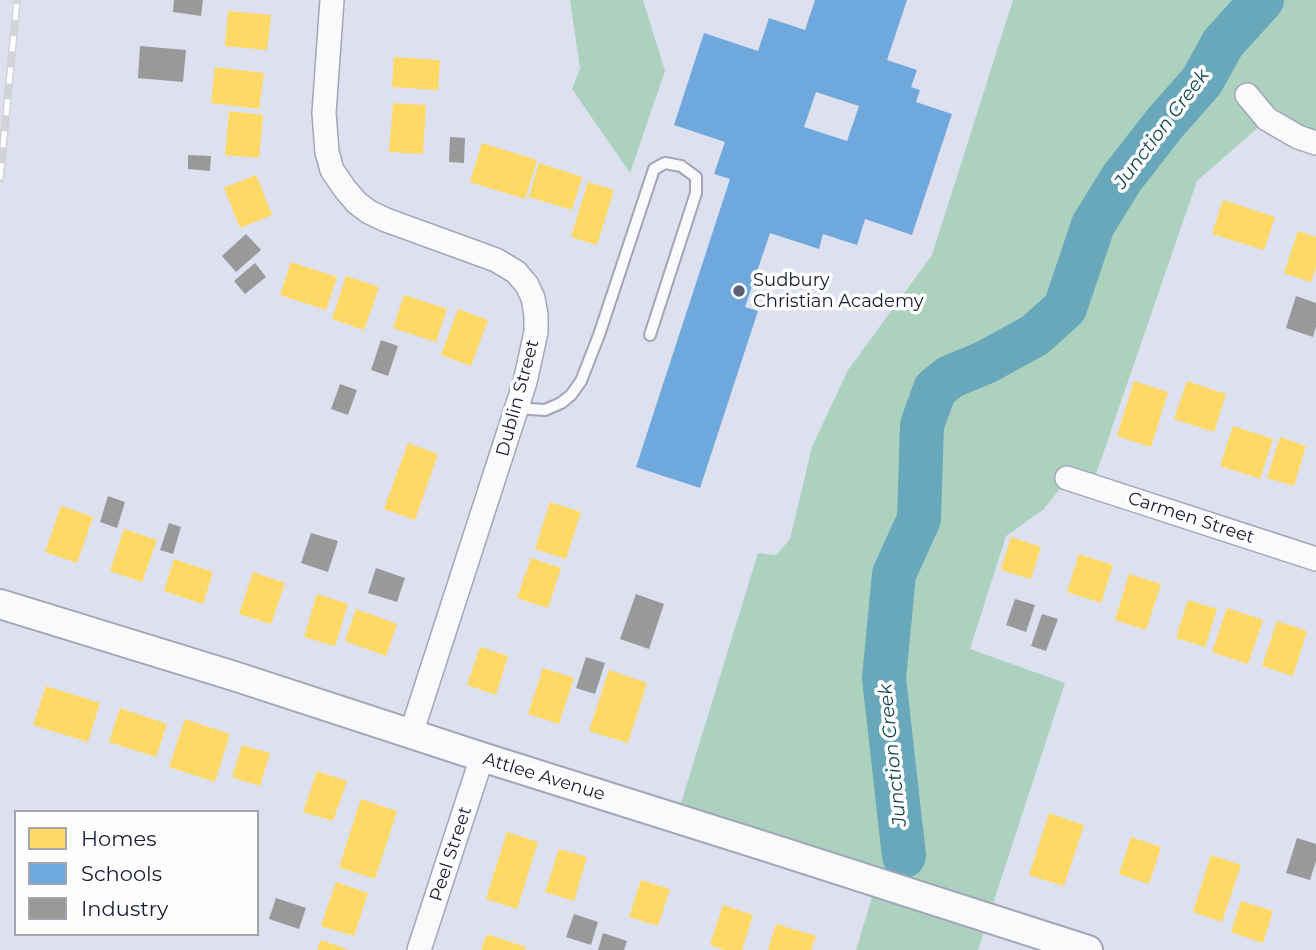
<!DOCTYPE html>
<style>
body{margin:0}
#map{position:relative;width:1316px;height:950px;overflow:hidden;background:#dde0ee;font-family:Montserrat,sans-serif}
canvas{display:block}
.legend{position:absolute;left:14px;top:810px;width:245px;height:126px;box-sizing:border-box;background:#fefefe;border:2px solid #a2a4ae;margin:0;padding:9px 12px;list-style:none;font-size:21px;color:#191d35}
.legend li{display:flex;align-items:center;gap:14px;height:35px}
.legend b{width:35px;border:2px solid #a2a4ae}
</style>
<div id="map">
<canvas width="1316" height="950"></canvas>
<ul class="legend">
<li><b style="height:19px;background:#ffd966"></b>Homes</li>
<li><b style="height:19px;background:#6fa8dc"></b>Schools</li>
<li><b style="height:19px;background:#999"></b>Industry</li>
</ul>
</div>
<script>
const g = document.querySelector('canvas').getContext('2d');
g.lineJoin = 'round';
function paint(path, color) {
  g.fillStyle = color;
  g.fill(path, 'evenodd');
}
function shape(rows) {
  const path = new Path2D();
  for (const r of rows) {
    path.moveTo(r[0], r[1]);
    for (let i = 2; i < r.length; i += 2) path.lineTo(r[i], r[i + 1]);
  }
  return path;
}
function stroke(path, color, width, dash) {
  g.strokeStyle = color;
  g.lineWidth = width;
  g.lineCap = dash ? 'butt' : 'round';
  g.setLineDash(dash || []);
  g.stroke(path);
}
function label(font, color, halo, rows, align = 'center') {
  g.font = font + ' Montserrat,sans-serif';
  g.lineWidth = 7;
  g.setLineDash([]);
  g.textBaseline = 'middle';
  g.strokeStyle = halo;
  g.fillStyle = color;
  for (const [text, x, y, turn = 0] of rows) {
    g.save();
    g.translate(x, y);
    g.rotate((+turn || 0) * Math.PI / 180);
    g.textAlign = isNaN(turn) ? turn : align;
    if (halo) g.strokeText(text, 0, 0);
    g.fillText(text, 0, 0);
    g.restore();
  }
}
paint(shape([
 [570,0,643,0,665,71,630,173,572,89,580,68],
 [1013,0,1316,0,1316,141,1269,118,1197,181,1093,483,1069,477,1044,509,1006,536,970,649,1065,683,978,950,856,950,877,881,677,816,758,553,776,555,790,539,812,447,848,370,932,255]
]), '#acd2bf');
paint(shape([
 [228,11,271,15,267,50,225,46],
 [394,57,440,60,438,90,392,87],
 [215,67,264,73,259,109,211,103],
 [393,103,426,105,423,154,389,152],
 [229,111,263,115,259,158,225,155],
 [482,143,537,160,525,199,470,182],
 [539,163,582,177,572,210,529,197],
 [256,175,272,215,240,228,224,188],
 [588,182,614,190,597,245,571,237],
 [1223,200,1275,217,1264,250,1212,234],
 [1298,231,1316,237,1316,267,1311,282,1284,273],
 [291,262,337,277,326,310,280,295],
 [346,276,379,287,364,330,332,319],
 [404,295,447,309,436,342,393,328],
 [458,309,488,320,471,366,441,355],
 [1134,381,1168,392,1151,447,1117,436],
 [1187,381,1226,394,1214,432,1174,419],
 [1233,426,1273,439,1260,479,1220,466],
 [1280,437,1306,446,1294,486,1267,478],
 [408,443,438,454,415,520,384,509],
 [550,502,581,512,566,559,535,549],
 [61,506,93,517,77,563,45,552],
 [124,529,157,540,142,582,110,571],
 [1011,537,1041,547,1031,579,1001,570],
 [1079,554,1113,565,1101,603,1067,592],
 [531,558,561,568,548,608,517,598],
 [174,559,213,572,203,604,164,591],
 [253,572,285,583,271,624,239,614],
 [1129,574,1161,584,1146,630,1115,620],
 [317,594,348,604,335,646,304,637],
 [1188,600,1217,609,1205,647,1176,638],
 [1227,608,1263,620,1248,664,1212,652],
 [356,609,397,624,386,656,345,641],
 [1277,621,1307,631,1293,676,1262,666],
 [480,647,508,656,496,695,467,685],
 [543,668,574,678,559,724,528,714],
 [609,670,647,683,628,743,589,731],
 [46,686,100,703,88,742,33,725],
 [120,708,167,724,156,757,109,742],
 [185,719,230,734,215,782,169,767],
 [242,745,270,753,260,786,232,777],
 [317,771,347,781,333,821,303,812],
 [361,799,397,811,375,879,339,867],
 [1049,813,1084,825,1064,886,1029,875],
 [507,832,538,842,517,909,486,899],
 [1131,837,1161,847,1149,884,1119,874],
 [559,849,587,857,574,901,545,892],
 [1211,855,1241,865,1222,922,1193,912],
 [641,880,670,889,658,926,629,917],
 [336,882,368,893,354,936,321,926],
 [1241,901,1273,911,1263,943,1231,932],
 [723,905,753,915,742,950,725,950,710,945],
 [776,924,816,936,811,950,768,950],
 [487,934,526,947,525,950,481,950],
 [321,940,349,950,317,950]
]), '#ffd966');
paint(shape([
 [815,0,907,0,887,60,917,70,911,87,920,90,916,102,952,114,912,235,865,219,857,245,823,234,819,249,770,233,745,307,758,311,700,488,636,467,730,179,714,174,725,142,674,125,704,33,758,51,769,18,805,30],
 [816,92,859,106,847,141,804,127]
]), '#6fa8dc');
paint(shape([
 [174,0,203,0,201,16,173,12],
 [140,46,186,50,183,82,138,78],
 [450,137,465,138,464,163,449,162],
 [188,155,211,156,210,171,188,169],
 [246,234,261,250,236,272,222,256],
 [255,263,266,277,245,294,234,281],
 [1296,296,1316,303,1316,326,1313,337,1286,328],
 [381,340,398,346,388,376,371,370],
 [340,384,357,390,348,415,331,409],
 [108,496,125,502,117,528,100,522],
 [169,523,181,527,173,554,160,550],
 [311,533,338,541,328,572,301,563],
 [376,568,405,578,397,602,368,593],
 [636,594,664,604,649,649,620,639],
 [1015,599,1035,605,1026,632,1006,625],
 [1042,614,1058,619,1046,651,1031,646],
 [586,657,605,663,595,694,576,688],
 [1297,838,1316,844,1316,861,1310,880,1286,873],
 [276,898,306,908,299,929,269,919],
 [574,914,598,922,591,945,566,937],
 [603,933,627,941,624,950,598,950]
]), '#999');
stroke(shape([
 [904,856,884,678,894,574,919,519,922,425,935,389,950,377,986,362,1035,335,1065,308,1093,225,1122,178,1165,123,1202,81,1223,43,1262,0]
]), '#68a8ba', 44);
const service = shape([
 [517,408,545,410,561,403,571,395,581,381,599,335,654,169,665,163,681,166,696,177,696,193,650,335]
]);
const minor = shape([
 [332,0,324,113,327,152,332,170,345,189,357,203,369,212,386,220,496,260,516,272,527,285,533,298,536,315,536,332,525,382,411,734],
 [1247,95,1267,119,1298,137,1316,143],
 [1067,478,1316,559],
 [419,950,482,757]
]);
const tertiary = shape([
 [0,604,234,676,482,757,764,846,1088,950]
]);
stroke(service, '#a2a6b8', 14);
stroke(minor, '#a2a6b8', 26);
stroke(tertiary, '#a2a6b8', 32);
stroke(service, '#fafafc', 10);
stroke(minor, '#fafafc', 23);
stroke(tertiary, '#fafafc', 28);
const rail = shape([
 [0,179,17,0]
]);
stroke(rail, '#d2d3d8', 8);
stroke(rail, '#fefefe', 5, [16]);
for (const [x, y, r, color] of [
 [739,291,7,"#5e6176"]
]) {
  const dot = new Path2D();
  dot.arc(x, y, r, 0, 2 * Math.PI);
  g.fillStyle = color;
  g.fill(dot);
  stroke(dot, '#fefefe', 2.5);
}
label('18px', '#191d35', '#fefefe', [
 ["Sudbury",753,281],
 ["Christian Academy",753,302]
], 'left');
label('18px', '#191d35', '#fefefe', [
 ["Dublin Street",518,398,-75],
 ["Carmen Street",1191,518,18],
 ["Attlee Avenue",544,777,17],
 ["Peel Street",451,854,-72]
]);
label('italic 19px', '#134752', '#fefefe', [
 ["Junction Creek",1162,129,-53],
 ["Junction Creek",893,755,-96]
]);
</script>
